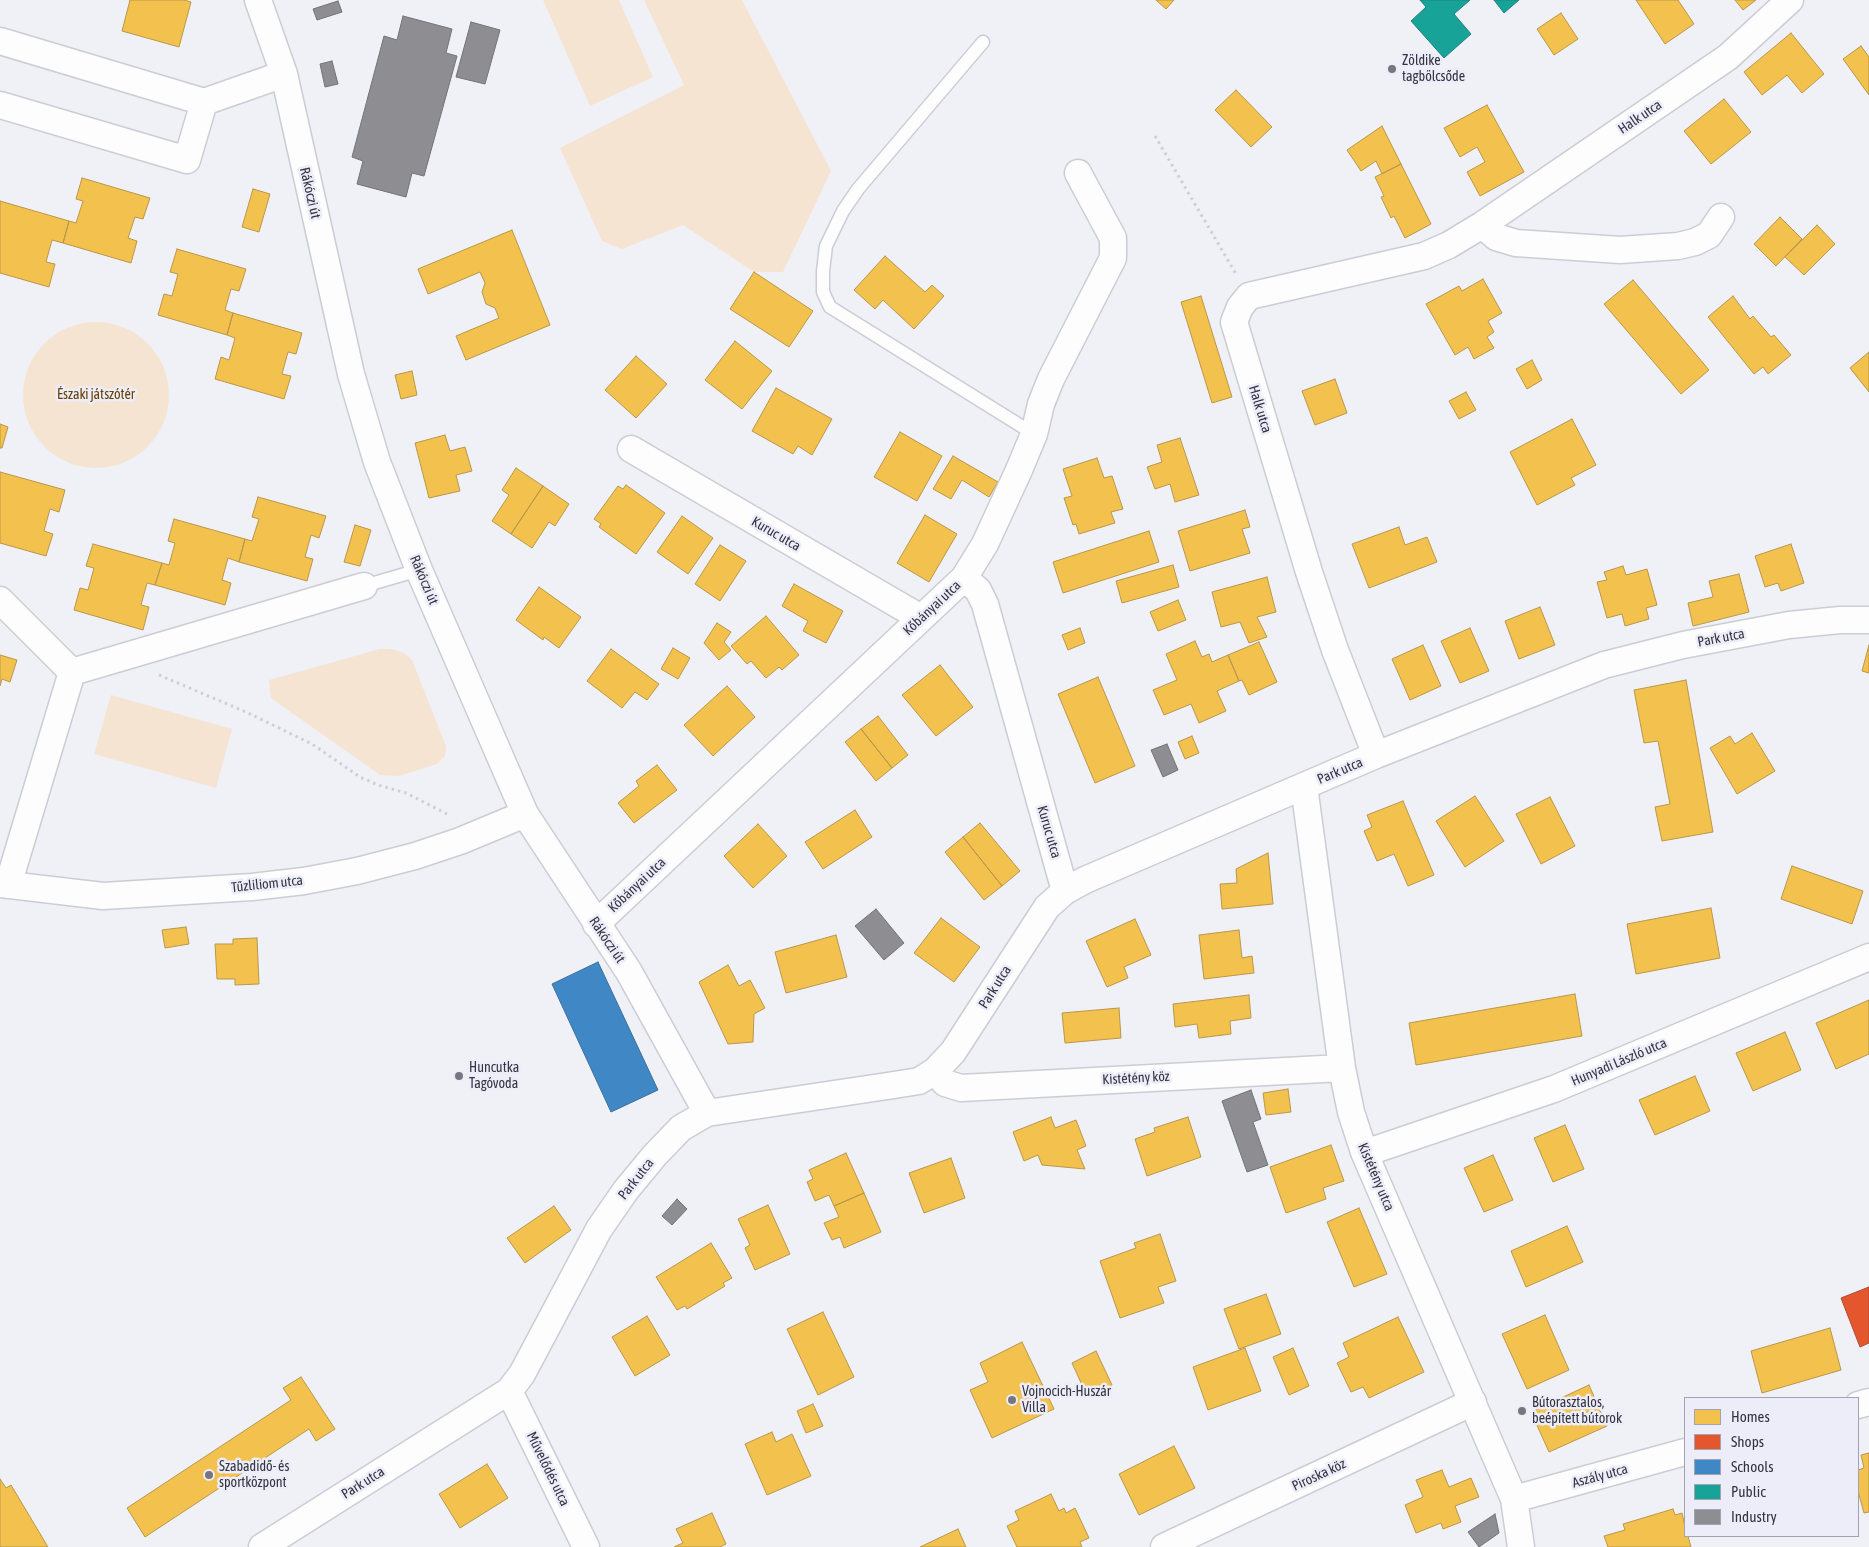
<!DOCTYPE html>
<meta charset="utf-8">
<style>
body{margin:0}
#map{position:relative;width:1869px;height:1547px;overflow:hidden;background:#f0f0f7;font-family:"Asap Condensed",sans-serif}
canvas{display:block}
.legend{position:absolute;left:1684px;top:1397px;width:175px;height:140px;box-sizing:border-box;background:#ededfa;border:1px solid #a3a3b0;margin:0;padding:6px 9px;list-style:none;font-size:15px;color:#343440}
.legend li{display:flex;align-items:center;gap:10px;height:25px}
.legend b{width:25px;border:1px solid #a3a3b0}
</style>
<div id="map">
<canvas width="1869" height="1547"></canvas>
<ul class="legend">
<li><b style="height:14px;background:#f2c14e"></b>Homes</li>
<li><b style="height:14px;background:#e4572e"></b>Shops</li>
<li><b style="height:14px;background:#3f88c5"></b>Schools</li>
<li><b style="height:14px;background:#17a398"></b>Public</li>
<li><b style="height:14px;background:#8d8d92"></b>Industry</li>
</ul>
</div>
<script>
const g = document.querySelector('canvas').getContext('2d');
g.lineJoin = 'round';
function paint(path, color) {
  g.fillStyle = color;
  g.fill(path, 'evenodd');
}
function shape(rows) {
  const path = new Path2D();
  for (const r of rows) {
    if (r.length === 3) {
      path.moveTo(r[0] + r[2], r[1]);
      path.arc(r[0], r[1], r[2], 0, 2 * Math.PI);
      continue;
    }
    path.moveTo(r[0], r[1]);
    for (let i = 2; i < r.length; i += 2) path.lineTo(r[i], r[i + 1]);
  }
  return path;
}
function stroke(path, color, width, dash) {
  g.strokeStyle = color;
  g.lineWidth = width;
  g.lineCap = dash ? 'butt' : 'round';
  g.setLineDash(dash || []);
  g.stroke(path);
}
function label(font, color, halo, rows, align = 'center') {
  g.font = font + ' "Asap Condensed",sans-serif';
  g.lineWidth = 5;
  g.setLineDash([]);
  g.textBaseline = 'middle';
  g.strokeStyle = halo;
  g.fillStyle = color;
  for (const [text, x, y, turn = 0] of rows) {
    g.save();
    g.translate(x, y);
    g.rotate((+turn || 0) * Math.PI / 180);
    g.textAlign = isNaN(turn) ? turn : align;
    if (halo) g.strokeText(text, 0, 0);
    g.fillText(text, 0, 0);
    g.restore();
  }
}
paint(shape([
 [543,0,619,0,653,77,590,106],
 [644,0,742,0,831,171,783,272,754,272,683,225,622,249,602,241,560,148,684,85],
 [96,395,73],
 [380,649,392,649,404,653,412,660,446,746,445,756,437,764,399,776,380,775,271,698,269,680],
 [111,695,232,729,216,788,94,754]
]), '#f6e4d3');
const homes = shape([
 [130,0,184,0,191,2,179,47,122,31,130,0],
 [1156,0,1174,0,1166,9,1156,0],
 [1636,0,1678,0,1694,24,1665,44,1636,0],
 [1735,0,1756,0,1743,10,1735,0],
 [1561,13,1578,39,1554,55,1537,29,1561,13],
 [1791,33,1824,74,1802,93,1787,75,1762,95,1744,72,1791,33],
 [1861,46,1869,57,1869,95,1843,59,1861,46],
 [1236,90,1272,127,1251,147,1215,110,1236,90],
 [1724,99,1751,132,1711,164,1684,131,1724,99],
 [1487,105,1524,172,1480,196,1467,172,1485,162,1477,147,1460,157,1444,128,1487,105],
 [1382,126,1401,164,1382,174,1376,161,1361,171,1347,150,1382,126],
 [1401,164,1431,224,1405,238,1394,216,1391,218,1381,197,1384,196,1375,177,1401,164],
 [82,178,150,198,143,219,135,217,128,238,137,241,131,263,63,243,69,221,76,223,83,201,76,199,82,178],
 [253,189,270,194,259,232,242,227,253,189],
 [0,201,69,221,63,243,52,240,46,262,55,264,49,287,0,273,0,201],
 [1780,217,1802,239,1776,266,1754,244,1780,217],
 [1817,225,1835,244,1804,275,1785,257,1817,225],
 [512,230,550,325,466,360,456,336,499,318,495,308,486,304,482,292,485,283,480,272,428,294,418,269,512,230],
 [177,249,246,269,239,291,231,289,225,310,233,313,227,335,158,315,164,294,172,296,178,274,170,272,177,249],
 [885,256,925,292,932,285,944,296,914,329,883,300,875,309,854,290,885,256],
 [754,272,813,311,789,347,730,309,754,272],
 [1483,279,1502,313,1488,321,1494,332,1487,337,1494,348,1474,359,1468,347,1455,355,1426,304,1459,286,1462,291,1483,279],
 [1633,280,1709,370,1681,394,1604,304,1633,280],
 [1201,296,1232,397,1212,403,1181,302,1201,296],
 [1733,296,1750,319,1753,316,1771,337,1774,335,1791,355,1768,374,1763,367,1754,374,1708,317,1733,296],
 [233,313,302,333,296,354,288,352,282,374,291,376,284,399,215,379,221,357,229,360,235,338,227,335,233,313],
 [735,341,772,371,742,409,705,380,735,341],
 [1869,352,1869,392,1850,368,1869,352],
 [636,356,667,384,636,418,605,390,636,356],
 [1532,360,1542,380,1527,389,1516,369,1532,360],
 [412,371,417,395,401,399,395,375,412,371],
 [1335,379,1347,413,1315,425,1302,391,1335,379],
 [776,388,832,419,812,455,798,446,793,454,752,431,776,388],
 [1466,392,1476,410,1459,419,1449,401,1466,392],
 [1572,419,1596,465,1571,478,1575,485,1537,505,1510,452,1572,419],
 [0,424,8,427,2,448,0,448,0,424],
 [900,432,942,456,917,501,874,477,900,432],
 [445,435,450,451,465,447,472,471,456,475,460,491,429,498,415,443,445,435],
 [1180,438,1199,495,1175,502,1170,484,1155,489,1147,467,1162,462,1157,445,1180,438],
 [953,456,998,482,989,497,962,480,951,499,933,489,953,456],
 [1097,458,1104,478,1112,476,1123,509,1111,512,1115,523,1079,534,1076,524,1073,525,1064,498,1072,496,1063,469,1097,458],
 [516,468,543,486,511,534,492,521,509,495,502,490,516,468],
 [0,472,65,490,59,512,50,509,44,531,53,534,46,556,0,543,0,472],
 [626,485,665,513,636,554,599,527,601,524,594,519,618,486,623,489,626,485],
 [543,486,569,504,555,526,549,522,532,548,511,534,543,486],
 [258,497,326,516,319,538,311,535,305,557,313,559,307,581,239,562,245,539,252,541,259,519,252,517,258,497],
 [1245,510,1250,527,1242,529,1250,553,1190,571,1178,531,1245,510],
 [925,515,957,534,929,582,897,563,925,515],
 [682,516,713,538,688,574,657,552,682,516],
 [174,519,245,539,239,562,228,558,222,580,231,583,225,605,155,585,162,563,169,565,175,543,168,541,174,519],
 [355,525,371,530,360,566,344,562,355,525],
 [1399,527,1405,545,1427,537,1437,562,1369,588,1352,544,1399,527],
 [1149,531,1159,562,1063,593,1053,562,1149,531],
 [93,544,162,563,155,585,147,583,141,605,149,607,143,630,74,610,80,588,88,590,94,568,86,566,93,544],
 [1791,544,1804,583,1781,591,1778,583,1765,587,1755,556,1791,544],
 [720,545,746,561,720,601,695,584,720,545],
 [1173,565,1179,587,1122,603,1116,581,1173,565],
 [1623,566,1626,575,1647,569,1657,605,1646,608,1649,619,1625,626,1622,614,1607,618,1597,582,1607,580,1604,572,1623,566],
 [1739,574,1749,612,1693,626,1688,603,1713,597,1709,581,1739,574],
 [1267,577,1276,612,1257,617,1267,637,1249,643,1240,622,1221,627,1212,592,1267,577],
 [794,584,843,611,826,643,803,631,808,621,782,606,794,584],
 [539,587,581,617,559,648,544,637,543,640,516,620,539,587],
 [1178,600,1186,620,1158,631,1150,612,1178,600],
 [1540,607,1555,645,1519,659,1505,621,1540,607],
 [766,616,799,655,782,670,779,667,766,678,751,661,747,664,731,646,766,616],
 [717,623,731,632,724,642,731,650,719,660,704,643,717,623],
 [1080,628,1085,643,1068,650,1062,635,1080,628],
 [1470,628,1489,671,1460,683,1441,641,1470,628],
 [1195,641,1202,657,1209,654,1212,662,1228,655,1239,681,1217,691,1226,711,1199,723,1191,704,1164,715,1153,690,1177,680,1166,654,1195,641],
 [1259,642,1277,682,1249,695,1242,680,1239,681,1228,655,1259,642],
 [1423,645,1441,686,1410,700,1392,659,1423,645],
 [1869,645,1869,673,1862,671,1869,645],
 [673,648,690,658,678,679,661,669,673,648],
 [611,649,659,684,647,700,635,692,622,708,587,681,611,649],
 [0,655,17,660,10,682,2,679,0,686,0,655],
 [940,665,973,707,936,736,902,695,940,665],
 [1098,677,1135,766,1095,783,1058,694,1098,677],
 [1686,680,1713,832,1662,841,1655,807,1670,804,1658,741,1644,743,1634,690,1686,680],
 [727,686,755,717,713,756,684,725,727,686],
 [878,716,908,755,892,768,861,729,878,716],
 [861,729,892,768,876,781,845,742,861,729],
 [1752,733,1775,771,1737,794,1710,748,1730,736,1735,744,1752,733],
 [1192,736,1199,753,1185,759,1178,742,1192,736],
 [657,765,677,790,634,823,618,803,639,786,636,781,657,765],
 [1475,796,1504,841,1465,867,1436,821,1475,796],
 [1550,797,1575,846,1541,864,1516,814,1550,797],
 [1403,801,1434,875,1408,886,1394,854,1377,861,1364,831,1372,827,1367,815,1403,801],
 [855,810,872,837,823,869,805,842,855,810],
 [980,823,1020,871,1002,886,963,837,980,823],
 [758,824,787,856,753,888,724,856,758,824],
 [963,837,1002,886,984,900,945,852,963,837],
 [1268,853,1273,904,1222,909,1220,884,1237,883,1236,869,1268,853],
 [1792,866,1863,891,1852,924,1781,899,1792,866],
 [1711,908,1720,958,1636,974,1627,924,1711,908],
 [941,918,980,947,954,982,914,953,941,918],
 [1135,919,1151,955,1124,967,1128,978,1107,987,1086,941,1135,919],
 [186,927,189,944,165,948,162,930,186,927],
 [1239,930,1242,958,1252,956,1254,973,1204,979,1199,935,1239,930],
 [836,935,847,977,786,993,775,952,836,935],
 [257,938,259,984,235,985,235,979,217,979,215,944,233,944,233,939,257,938],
 [728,965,739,986,750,980,765,1008,754,1014,753,1042,728,1044,699,982,728,965],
 [1575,994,1582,1036,1416,1065,1409,1023,1575,994],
 [1249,995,1251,1018,1230,1021,1231,1034,1199,1038,1197,1024,1175,1027,1173,1004,1249,995],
 [1869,1000,1869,1054,1836,1069,1816,1023,1869,1000],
 [1119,1008,1121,1038,1065,1043,1062,1013,1119,1008],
 [1785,1032,1801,1070,1753,1091,1736,1053,1785,1032],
 [1695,1076,1710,1111,1655,1135,1639,1100,1695,1076],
 [1288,1089,1291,1112,1266,1115,1263,1093,1288,1089],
 [1051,1117,1055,1128,1076,1120,1086,1146,1077,1150,1085,1169,1042,1165,1038,1155,1024,1161,1013,1132,1051,1117],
 [1188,1117,1201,1157,1147,1176,1135,1139,1155,1132,1154,1128,1188,1117],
 [1565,1125,1584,1169,1553,1182,1534,1138,1565,1125],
 [1331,1145,1344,1181,1323,1188,1326,1199,1286,1213,1270,1167,1331,1145],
 [846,1153,864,1193,834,1206,829,1195,815,1201,807,1182,813,1179,809,1170,846,1153],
 [1493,1155,1513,1200,1484,1212,1464,1168,1493,1155],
 [951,1158,965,1198,924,1213,909,1173,951,1158],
 [864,1193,881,1232,844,1248,840,1237,832,1240,824,1223,839,1217,834,1206,864,1193],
 [768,1205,790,1254,755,1270,745,1248,750,1245,738,1219,768,1205],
 [554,1206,571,1230,525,1263,507,1238,554,1206],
 [1359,1208,1387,1274,1354,1287,1327,1222,1359,1208],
 [1567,1226,1583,1262,1526,1287,1511,1251,1567,1226],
 [1160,1234,1176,1281,1158,1287,1164,1303,1120,1318,1100,1261,1136,1248,1134,1243,1160,1234],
 [711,1243,732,1278,723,1283,725,1286,687,1309,685,1306,677,1310,656,1277,711,1243],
 [1266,1294,1281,1334,1239,1349,1224,1309,1266,1294],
 [823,1312,854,1377,818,1395,787,1329,823,1312],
 [1545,1315,1569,1370,1527,1389,1502,1334,1545,1315],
 [647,1316,670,1355,635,1376,612,1337,647,1316],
 [1398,1317,1424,1372,1369,1398,1363,1387,1351,1392,1337,1363,1349,1357,1343,1343,1398,1317],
 [1830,1328,1841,1370,1762,1393,1751,1351,1830,1328],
 [1022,1342,1054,1409,992,1438,970,1390,988,1382,980,1363,1022,1342],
 [1245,1348,1261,1391,1208,1410,1193,1367,1245,1348],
 [1293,1348,1309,1386,1289,1395,1273,1357,1293,1348],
 [1096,1351,1112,1385,1087,1396,1072,1363,1096,1351],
 [301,1377,335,1429,316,1441,309,1429,145,1537,127,1508,291,1400,283,1388,301,1377],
 [1589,1385,1607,1426,1549,1452,1531,1412,1589,1385],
 [813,1404,823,1426,806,1433,797,1411,813,1404],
 [772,1432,776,1442,792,1434,811,1476,767,1495,745,1444,772,1432],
 [1174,1446,1195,1488,1139,1515,1119,1474,1174,1446],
 [1869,1453,1869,1512,1864,1513,1858,1491,1858,1470,1864,1468,1861,1455,1869,1453],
 [487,1464,508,1498,460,1528,439,1494,487,1464],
 [1442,1470,1449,1487,1471,1478,1479,1497,1455,1506,1461,1522,1443,1529,1441,1523,1416,1533,1405,1505,1423,1497,1416,1480,1442,1470],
 [0,1479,6,1488,11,1485,48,1547,0,1547,0,1479],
 [1051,1494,1059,1511,1064,1508,1066,1513,1075,1508,1089,1538,1080,1542,1082,1547,1017,1547,1007,1526,1019,1520,1015,1511,1051,1494],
 [1673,1509,1675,1515,1682,1513,1685,1526,1685,1536,1688,1536,1691,1547,1608,1547,1604,1536,1625,1530,1623,1524,1673,1509],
 [712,1513,726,1544,720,1547,674,1547,683,1543,676,1529,712,1513],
 [958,1529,966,1547,920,1547,958,1529]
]);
paint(homes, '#f2c14e');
stroke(homes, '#b9974a', 1);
const shops = shape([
 [1869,1287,1869,1343,1860,1347,1841,1298,1869,1287]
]);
paint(shops, '#e4572e');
stroke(shops, '#af4c33', 1);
const schools = shape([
 [598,962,658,1090,611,1112,552,984,598,962]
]);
paint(schools, '#3f88c5');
stroke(schools, '#3c6f9d', 1);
const public = shape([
 [1420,0,1470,0,1454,14,1471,34,1444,58,1411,21,1426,7,1420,0],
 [1494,0,1519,0,1504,13,1494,0]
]);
paint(public, '#17a398');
stroke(public, '#20827e', 1);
const industry = shape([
 [338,1,342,12,317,20,313,9,338,1],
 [403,16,452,29,446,53,457,56,424,176,412,173,406,197,357,184,363,161,352,157,384,36,397,40,403,16],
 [471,22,500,30,485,84,456,77,471,22],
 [332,61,338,84,325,87,320,64,332,61],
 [1167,744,1178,770,1163,777,1151,750,1167,744],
 [876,909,904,943,884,960,855,926,876,909],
 [1251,1090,1261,1119,1253,1122,1268,1165,1247,1172,1222,1101,1251,1090],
 [677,1199,687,1209,672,1225,662,1216,677,1199],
 [1495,1514,1499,1533,1479,1547,1468,1532,1495,1514]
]);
paint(industry, '#8d8d92');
stroke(industry, '#727279', 1);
const lane = shape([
 [983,42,858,189,843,211,826,246,823,271,823,292,830,307,1034,434],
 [364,586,419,570]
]);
const street = shape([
 [258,0,284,74,351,374,377,462,419,570,525,814,629,972,707,1113],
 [0,41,204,102,284,74],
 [0,105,187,160,204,102],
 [1482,225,1496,237,1516,243,1620,250,1678,246,1695,242,1709,235,1721,217],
 [631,449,921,618],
 [964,578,978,590,985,604,1065,891],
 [0,600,72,672,8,885],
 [72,672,364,586],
 [1376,755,1335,650,1309,572,1234,322,1240,307,1249,296,1424,256,1449,245,1482,225,1728,57,1790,0],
 [1304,786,1342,1068,1351,1112,1364,1152,1514,1499,1521,1547],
 [0,884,103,896,252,887,304,881,357,871,415,856,460,841,525,814],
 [596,924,964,578,985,544,1019,470,1034,434,1041,404,1051,379,1113,258,1113,238,1078,173],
 [935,1071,945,1083,961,1088,1342,1068],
 [1364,1152,1377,1149,1554,1089,1869,957],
 [509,1391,586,1547],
 [1858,1405,1869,1402],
 [1514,1499,1685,1452],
 [262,1547,509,1391,522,1374,599,1229,626,1190,655,1155,681,1128,707,1113,894,1085,919,1081,935,1071,953,1052,1047,907,1065,891,1085,880,1376,755,1604,665,1683,645,1789,625,1840,620,1869,620],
 [1164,1547,1473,1402]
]);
stroke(lane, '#ccccd5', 15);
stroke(street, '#ccccd5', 29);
stroke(shape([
 [1155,136,1236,274],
 [159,675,246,712,312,744,360,777,378,785,406,793,449,815]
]), '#cfcfd2', 3, [2.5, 4]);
stroke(lane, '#fdfdfe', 12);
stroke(street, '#fdfdfe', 26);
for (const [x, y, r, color] of [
 [1392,69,5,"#767680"],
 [459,1076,5,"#767680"],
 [1012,1400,5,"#767680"],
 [1522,1411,5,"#767680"],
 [209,1475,5,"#767680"]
]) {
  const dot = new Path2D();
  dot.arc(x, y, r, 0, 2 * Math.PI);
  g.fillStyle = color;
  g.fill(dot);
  stroke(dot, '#ededfa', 2);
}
label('14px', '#343440', '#ededfa', [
 ["Zöldike",1402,61],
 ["tagbölcsőde",1402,77],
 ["Huncutka",469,1068],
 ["Tagóvoda",469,1084],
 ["Vojnocich-Huszár",1022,1392],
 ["Villa",1022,1408],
 ["Bútorasztalos,",1532,1403],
 ["beépített bútorok",1532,1419],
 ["Szabadidő- és",219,1467],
 ["sportközpont",219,1483]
], 'left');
label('14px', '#343440', '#ededfa', [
 ["Halk utca",1640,117,-34],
 ["Rákóczi út",310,193,77],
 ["Halk utca",1260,409,73],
 ["Kuruc utca",776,534,30],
 ["Rákóczi út",424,580,67],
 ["Kőbányai utca",932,608,-43],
 ["Park utca",1721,638,-11],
 ["Park utca",1340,771,-23],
 ["Kuruc utca",1049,832,74],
 ["Tűzliliom utca",267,884,-6],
 ["Kőbányai utca",637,885,-43],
 ["Rákóczi út",607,940,56],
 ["Park utca",995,987,-58],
 ["Hunyadi László utca",1619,1062,-23],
 ["Kistétény köz",1136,1078,-3],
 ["Kistétény utca",1376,1177,67],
 ["Park utca",636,1179,-52],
 ["Művelődés utca",548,1469,64],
 ["Piroska köz",1319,1475,-25],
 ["Aszály utca",1600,1476,-15],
 ["Park utca",363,1483,-32]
]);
label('14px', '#684000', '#ededfa', [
 ["Északi játszótér",96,395]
]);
</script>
